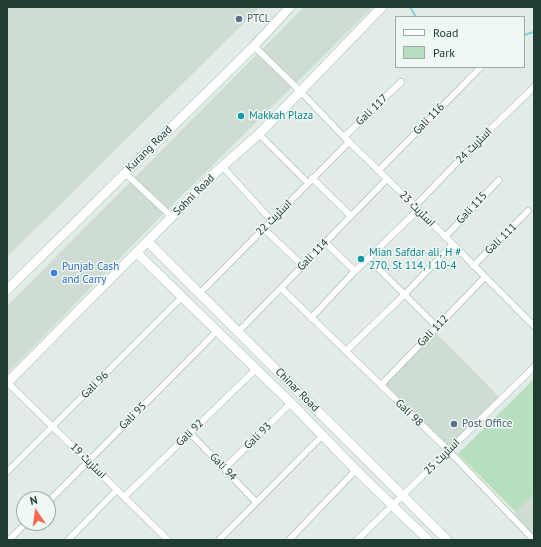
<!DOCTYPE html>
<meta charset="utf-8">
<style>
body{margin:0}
#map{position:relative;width:541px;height:547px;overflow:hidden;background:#e0ece5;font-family:"PT Sans",sans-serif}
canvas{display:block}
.frame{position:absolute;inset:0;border:8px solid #203d32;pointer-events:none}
.legend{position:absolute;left:395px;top:16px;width:130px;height:52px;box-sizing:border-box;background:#f0f8f3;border:1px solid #9dada6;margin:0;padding:5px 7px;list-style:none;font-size:12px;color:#203d32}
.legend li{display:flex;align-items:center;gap:8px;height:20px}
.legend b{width:20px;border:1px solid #9dada6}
.north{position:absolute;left:16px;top:491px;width:40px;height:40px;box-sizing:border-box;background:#f0f8f3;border:1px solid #9dada6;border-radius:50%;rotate:347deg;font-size:11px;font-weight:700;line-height:16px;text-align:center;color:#203d32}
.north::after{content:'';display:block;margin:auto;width:14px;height:18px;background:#f96950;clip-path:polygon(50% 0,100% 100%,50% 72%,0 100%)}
</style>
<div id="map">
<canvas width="541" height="547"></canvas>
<div class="frame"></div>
<ul class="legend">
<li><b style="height:5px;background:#fff"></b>Road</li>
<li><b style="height:11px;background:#b7debe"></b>Park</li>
</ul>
<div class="north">N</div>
</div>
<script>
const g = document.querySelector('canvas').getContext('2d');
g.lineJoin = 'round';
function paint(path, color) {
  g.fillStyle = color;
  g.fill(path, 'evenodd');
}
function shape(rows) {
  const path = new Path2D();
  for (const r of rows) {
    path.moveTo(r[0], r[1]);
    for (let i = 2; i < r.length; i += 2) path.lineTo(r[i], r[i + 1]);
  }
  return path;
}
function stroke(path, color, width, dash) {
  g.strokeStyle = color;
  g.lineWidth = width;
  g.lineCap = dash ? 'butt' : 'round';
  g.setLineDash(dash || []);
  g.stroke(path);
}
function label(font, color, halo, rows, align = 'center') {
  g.font = font + ' "PT Sans",Cairo,sans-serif';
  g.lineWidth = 3;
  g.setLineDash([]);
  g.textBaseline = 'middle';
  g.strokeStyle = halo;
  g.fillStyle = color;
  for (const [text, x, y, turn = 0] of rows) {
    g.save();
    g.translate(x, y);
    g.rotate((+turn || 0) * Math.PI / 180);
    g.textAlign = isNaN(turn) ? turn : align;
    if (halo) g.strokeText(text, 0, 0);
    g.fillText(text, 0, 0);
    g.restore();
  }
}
paint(shape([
 [7,7,260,7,7,257],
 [304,7,373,7,158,219,7,374,7,306],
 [435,332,499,397,449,447,383,385],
 [534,494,534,536,514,514]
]), '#cedcd4');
paint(shape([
 [534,379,534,494,516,512,458,454]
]), '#b7debe');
stroke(shape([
 [410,7,416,17],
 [524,35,534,32]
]), '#84d0d4', 2);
const street = shape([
 [254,46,300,91,344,137,415,206,534,326],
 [259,134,308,183],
 [344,137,401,82],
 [222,166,271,220],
 [378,171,481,67],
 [125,173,172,217],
 [312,178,351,216],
 [415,206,470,149,534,87],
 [263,228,303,266],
 [445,237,499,180],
 [326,243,355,271],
 [368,258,437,327],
 [473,266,528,211],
 [282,289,449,451,534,540],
 [199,294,349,142],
 [311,318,355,271,418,210],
 [239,331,387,179],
 [346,351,405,294,452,245],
 [8,383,168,540],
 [381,385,485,277],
 [190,433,256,502],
 [225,468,291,403],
 [7,472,182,297],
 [124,497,256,369],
 [48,502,217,331],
 [9,540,26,523],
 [68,540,117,490],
 [219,540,322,436],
 [289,540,356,470],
 [357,540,534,367]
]);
const secondary = shape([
 [147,241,447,540],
 [137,253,291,403,356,470,428,540],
 [7,290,254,46,290,7],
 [7,383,217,171,259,134,382,7]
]);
stroke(street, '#a3b4ac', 7);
stroke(secondary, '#a0bbaf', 10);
stroke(street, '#fff', 6);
stroke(secondary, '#fff', 9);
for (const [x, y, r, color] of [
 [239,19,4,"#5c6f8a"],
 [241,116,4,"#0f9aa8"],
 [361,259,4,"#0f9aa8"],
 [54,273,4,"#3f7fe0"],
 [454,424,4,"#5c6f8a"]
]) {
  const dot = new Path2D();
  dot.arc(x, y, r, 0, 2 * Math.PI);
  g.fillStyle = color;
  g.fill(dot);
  stroke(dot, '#f0f8f3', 1.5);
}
label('11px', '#4e5e75', '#f0f8f3', [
 ["PTCL",247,19],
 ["Post Office",462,424]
], 'left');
label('11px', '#203d32', '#f0f8f3', [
 ["Gali 117",372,110,-44],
 ["Gali 116",429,119,-46],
 ["اسٹریٹ 24",474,146,-45],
 ["Kurang Road",149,149,-45],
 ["Sohni Road",194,195,-45],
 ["Gali 115",472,208,-47],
 ["اسٹریٹ 23",417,209,45],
 ["اسٹریٹ 22",274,218,-45],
 ["Gali 111",501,239,-45],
 ["Gali 114",313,255,-46],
 ["Gali 112",433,331,-46],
 ["Gali 96",95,385,-45],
 ["Chinar Road",297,390,45],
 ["Gali 98",409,413,44],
 ["Gali 95",133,416,-45],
 ["Gali 92",190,433,-44],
 ["Gali 93",258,436,-44],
 ["اسٹریٹ 25",442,457,-45],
 ["اسٹریٹ 19",88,461,45],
 ["Gali 94",223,467,46]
]);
label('11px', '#0d838f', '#f0f8f3', [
 ["Makkah Plaza",249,116],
 ["Mian Safdar ali, H #",369,253],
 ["270, St 114, I 10-4",369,266]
], 'left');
label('11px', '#366cbe', '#f0f8f3', [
 ["Punjab Cash",62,267],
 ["and Carry",62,280]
], 'left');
</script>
